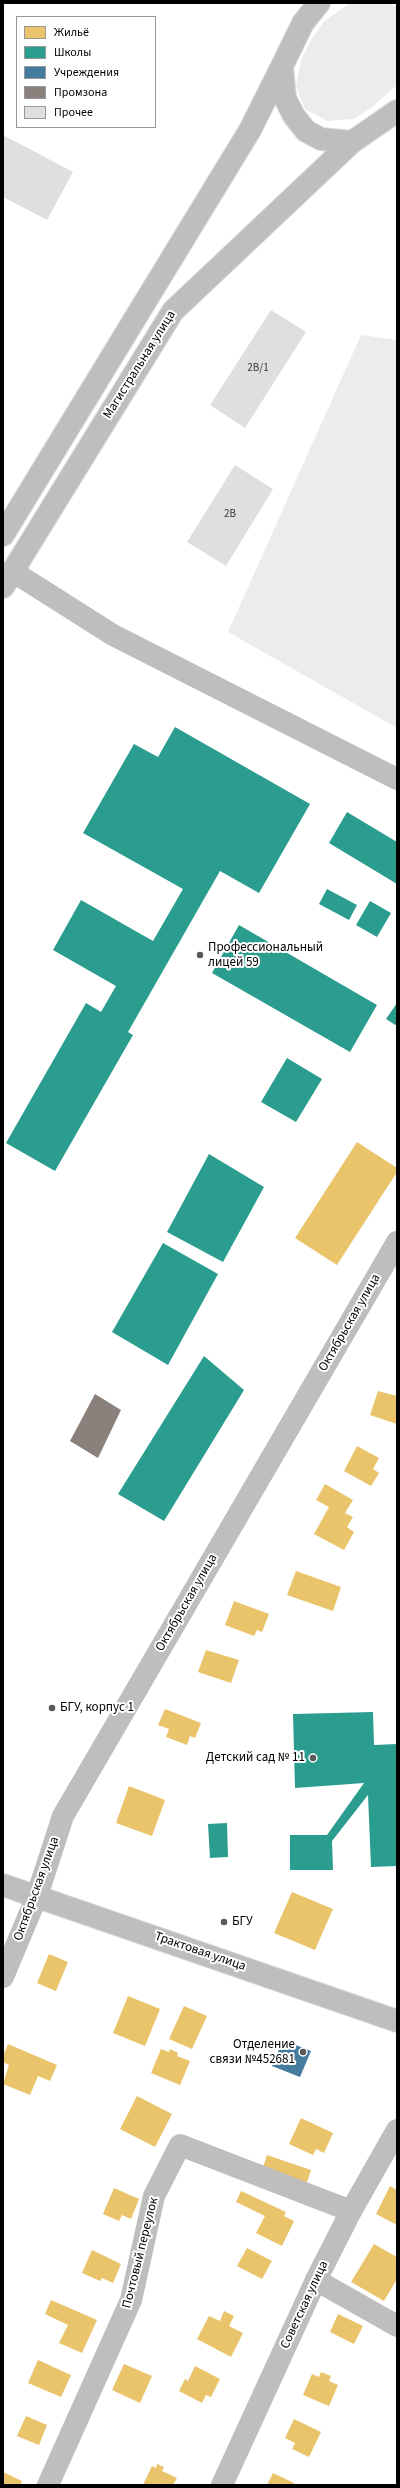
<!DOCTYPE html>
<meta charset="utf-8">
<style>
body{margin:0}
#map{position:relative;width:400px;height:2488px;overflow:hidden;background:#fff;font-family:"Source Sans 3",sans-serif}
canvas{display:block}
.frame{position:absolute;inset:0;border:4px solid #000;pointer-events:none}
.legend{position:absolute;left:16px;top:16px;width:140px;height:112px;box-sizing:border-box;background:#fff;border:1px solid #999;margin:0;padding:5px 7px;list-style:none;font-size:12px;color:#000}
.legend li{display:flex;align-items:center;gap:8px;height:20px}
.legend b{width:20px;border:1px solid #999}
</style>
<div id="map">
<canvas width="400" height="2488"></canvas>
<div class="frame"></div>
<ul class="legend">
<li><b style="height:11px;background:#e9c46a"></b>Жильё</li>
<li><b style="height:11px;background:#2a9d8f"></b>Школы</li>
<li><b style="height:11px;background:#457b9d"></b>Учреждения</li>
<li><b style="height:11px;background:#8a817c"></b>Промзона</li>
<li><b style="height:11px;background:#dfdfdf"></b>Прочее</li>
</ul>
</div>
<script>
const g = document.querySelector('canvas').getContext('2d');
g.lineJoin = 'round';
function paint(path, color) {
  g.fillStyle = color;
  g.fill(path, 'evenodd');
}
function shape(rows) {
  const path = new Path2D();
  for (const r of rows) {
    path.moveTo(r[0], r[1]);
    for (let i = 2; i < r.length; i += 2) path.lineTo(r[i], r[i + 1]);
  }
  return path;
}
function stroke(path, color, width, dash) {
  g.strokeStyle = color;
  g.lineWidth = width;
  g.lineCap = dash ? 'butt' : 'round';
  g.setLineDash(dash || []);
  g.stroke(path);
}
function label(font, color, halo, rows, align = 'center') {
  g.font = font + ' "Source Sans 3",sans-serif';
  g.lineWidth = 4;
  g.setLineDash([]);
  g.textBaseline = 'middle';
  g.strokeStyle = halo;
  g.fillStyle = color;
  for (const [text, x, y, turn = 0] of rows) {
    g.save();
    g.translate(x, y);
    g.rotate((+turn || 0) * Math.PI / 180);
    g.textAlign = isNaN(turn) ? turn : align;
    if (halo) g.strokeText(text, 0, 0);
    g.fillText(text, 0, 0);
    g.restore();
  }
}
paint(shape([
 [350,3,389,3,397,7,397,85,371,108,354,119,327,121,305,109,296,86,301,60,311,40,324,21],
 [361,335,397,340,397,728,228,632]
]), '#ececec');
paint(shape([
 [357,1142,397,1168,397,1172,337,1265,295,1238],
 [378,1391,397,1396,397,1424,370,1415],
 [357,1446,379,1458,373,1469,379,1473,371,1486,344,1471],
 [325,1484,353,1500,345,1513,353,1517,347,1527,354,1532,344,1550,314,1534,329,1507,316,1500],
 [296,1571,341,1587,333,1611,287,1595],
 [234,1601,269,1614,262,1632,257,1630,254,1636,225,1625],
 [206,1650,239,1660,231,1683,198,1672],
 [165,1709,201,1723,195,1738,190,1736,187,1745,166,1737,169,1729,158,1725],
 [129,1786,165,1800,152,1836,116,1823],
 [292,1892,333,1909,315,1950,274,1933],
 [49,1954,68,1962,56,1991,37,1983],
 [128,1996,160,2009,145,2046,113,2033],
 [184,2006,207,2016,192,2049,169,2039],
 [8,2044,57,2065,50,2081,38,2076,30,2095,3,2084,9,2065,3,2062,3,2056],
 [161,2049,169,2052,170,2049,178,2053,177,2056,190,2061,180,2085,151,2073],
 [137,2096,172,2114,155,2147,120,2129],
 [301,2118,333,2133,324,2153,316,2149,313,2155,289,2144],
 [267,2155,311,2170,306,2185,262,2170],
 [390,2186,397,2190,397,2225,376,2214],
 [114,2188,139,2199,131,2219,122,2215,119,2221,103,2214],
 [241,2191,286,2212,284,2216,294,2221,282,2246,256,2233,265,2216,236,2202],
 [374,2244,397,2257,397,2279,384,2301,351,2282],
 [247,2248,272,2261,262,2279,237,2266],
 [92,2250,121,2264,113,2283,102,2278,100,2281,82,2273],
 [51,2300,97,2320,82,2353,59,2343,68,2325,45,2314],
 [224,2311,234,2316,229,2326,243,2333,231,2357,197,2339,209,2316,220,2321],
 [338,2314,363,2326,354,2344,330,2332],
 [38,2360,71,2375,61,2397,28,2383],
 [124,2364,152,2376,140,2403,112,2390],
 [195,2366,220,2379,211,2397,206,2395,202,2403,179,2391,185,2379,188,2381],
 [321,2372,331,2376,329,2381,338,2385,329,2406,303,2395,312,2374,319,2377],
 [26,2416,47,2425,39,2445,17,2436],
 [294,2419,321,2432,309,2457,292,2449,295,2443,285,2438],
 [157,2464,164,2467,162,2471,177,2478,173,2485,143,2485,152,2466,156,2468],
 [3,2472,22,2481,20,2485,3,2485],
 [273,2473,294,2483,293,2485,267,2485]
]), '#e9c46a');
paint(shape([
 [175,727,310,804,259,893,220,871,128,1032,133,1035,55,1171,6,1143,86,1003,101,1012,116,986,53,950,81,900,153,941,183,889,83,833,134,744,158,757],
 [347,812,397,842,397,884,329,843],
 [327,889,357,905,349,920,319,904],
 [370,901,391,913,377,937,356,925],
 [239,925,377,1005,350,1052,212,973],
 [397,1003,397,1026,386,1019],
 [287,1058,322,1079,296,1122,261,1102],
 [209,1154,264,1187,223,1262,167,1232],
 [163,1243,218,1274,168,1365,112,1332],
 [204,1356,244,1390,164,1521,118,1494],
 [373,1712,374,1745,397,1744,397,1866,371,1867,368,1795,332,1841,333,1870,290,1870,290,1835,327,1835,364,1783,295,1788,293,1714],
 [227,1823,228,1857,210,1858,208,1824]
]), '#2a9d8f');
paint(shape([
 [283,2040,311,2051,300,2077,272,2066]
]), '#457b9d');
paint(shape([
 [95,1394,121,1410,98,1458,70,1441]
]), '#8a817c');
paint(shape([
 [3,135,73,172,47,220,3,197],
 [271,310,306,332,245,428,210,405],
 [235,465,273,489,226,566,187,542]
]), '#dfdfdf');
const primary = shape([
 [319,3,303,23,282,66,285,98,294,116,306,131,321,139,352,142],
 [3,535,250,130,282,66],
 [3,587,173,311,352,142,397,111],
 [3,1885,397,2021]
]);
stroke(primary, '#dbdbdb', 24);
stroke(shape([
 [3,1977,37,1896],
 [316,2280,397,2326],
 [48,2485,131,2300,154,2196,180,2145,351,2211]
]), '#bebebe', 22);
stroke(shape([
 [12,571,113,635,397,779],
 [37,1896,63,1816,397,1242],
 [222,2485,316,2280,351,2211,397,2130]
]), '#bebebe', 22);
stroke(primary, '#bebebe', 22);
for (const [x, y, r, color] of [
 [200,955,4,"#595959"],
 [52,1708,4,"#595959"],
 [313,1758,4,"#595959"],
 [224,1922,4,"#595959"],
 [303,2052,4,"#595959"]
]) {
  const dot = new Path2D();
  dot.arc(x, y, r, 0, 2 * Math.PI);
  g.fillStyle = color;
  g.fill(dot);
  stroke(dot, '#fff', 1.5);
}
label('11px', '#383838', null, [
 ["2В/1",258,369],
 ["2В",230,515]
]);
label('13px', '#000', '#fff', [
 ["Магистральная улица",140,365,-58],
 ["Октябрьская улица",350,1323,-60],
 ["Октябрьская улица",187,1603,-60],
 ["Октябрьская улица",37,1889,-70],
 ["Трактовая улица",200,1952,19],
 ["Почтовый переулок",141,2253,-76],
 ["Советская улица",305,2305,-65]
]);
label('13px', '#000', '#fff', [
 ["Профессиональный",208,948],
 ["лицей 59",208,963],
 ["БГУ, корпус 1",60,1708],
 ["Детский сад № 11",305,1758,"right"],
 ["БГУ",232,1922],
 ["Отделение",295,2045,"right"],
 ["связи №452681",295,2060,"right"]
], 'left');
</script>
